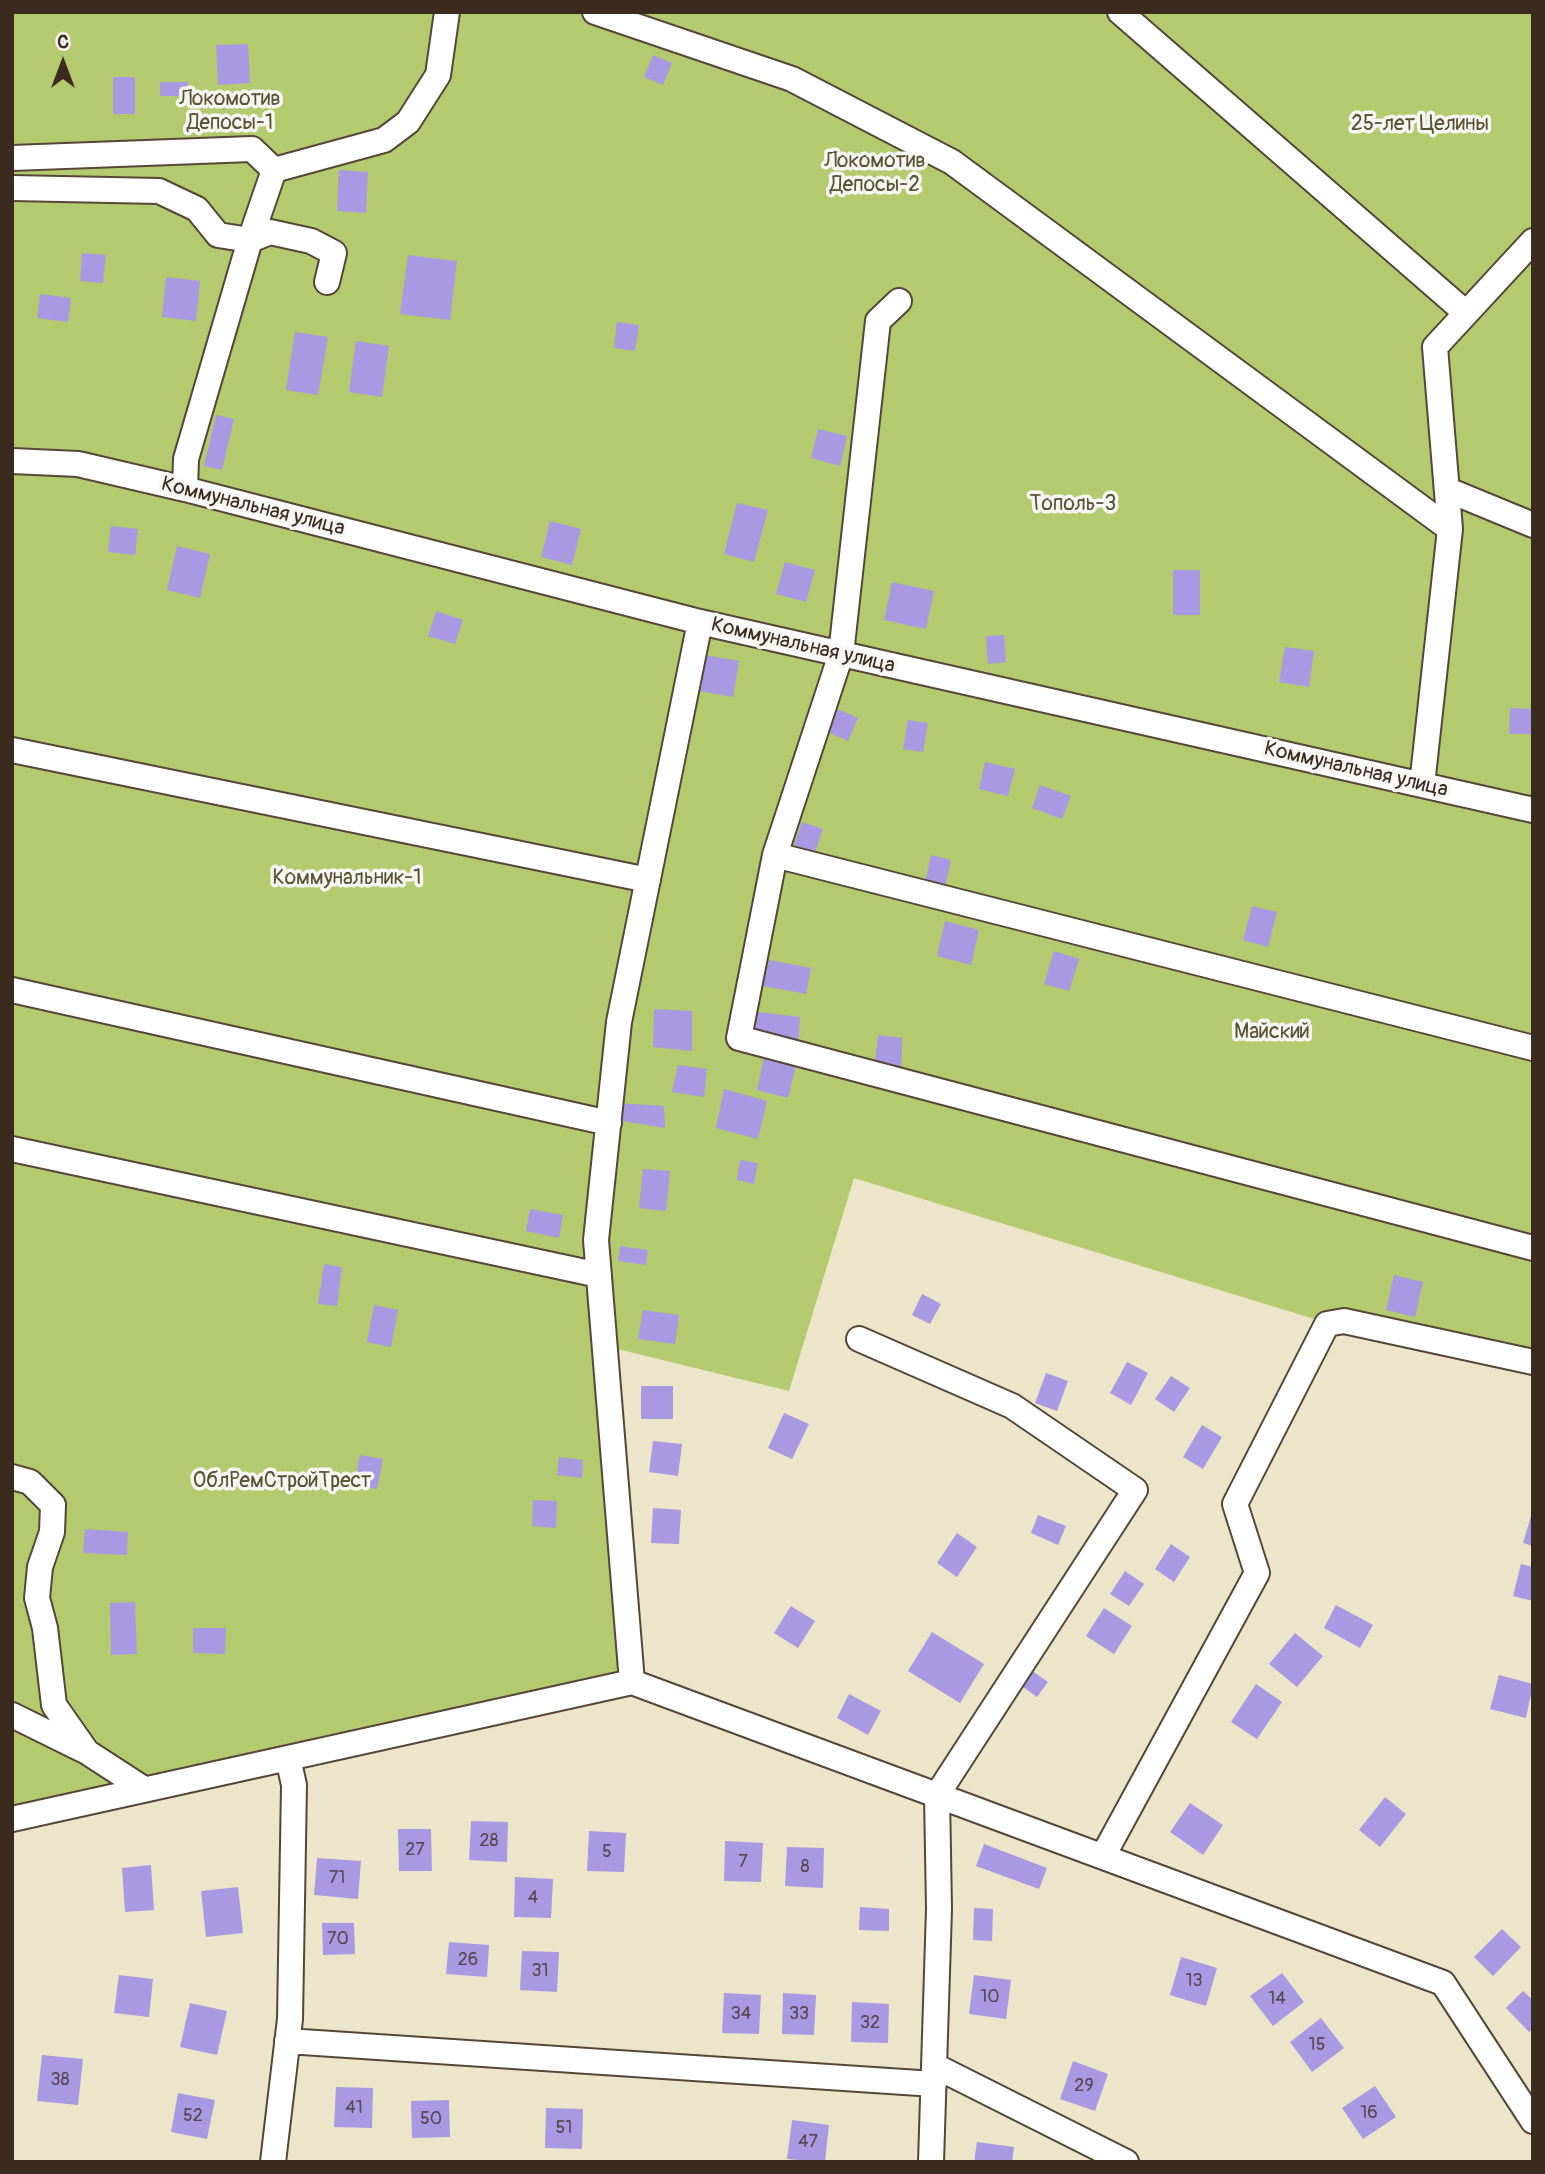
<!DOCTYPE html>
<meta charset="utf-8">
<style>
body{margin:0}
#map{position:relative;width:1545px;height:2174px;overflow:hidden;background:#ede5c9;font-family:Pangolin,sans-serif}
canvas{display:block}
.frame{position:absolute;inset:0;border:14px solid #3b2a1e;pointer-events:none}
.north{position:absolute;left:28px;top:28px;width:70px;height:70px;-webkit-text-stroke:5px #f6f6f2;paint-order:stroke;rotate:0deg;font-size:19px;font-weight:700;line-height:28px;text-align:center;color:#3b2a1e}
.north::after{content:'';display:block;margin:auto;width:24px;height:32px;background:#3b2a1e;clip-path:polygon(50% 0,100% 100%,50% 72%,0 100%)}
</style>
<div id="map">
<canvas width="1545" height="2174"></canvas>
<div class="frame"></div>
<div class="north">С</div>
</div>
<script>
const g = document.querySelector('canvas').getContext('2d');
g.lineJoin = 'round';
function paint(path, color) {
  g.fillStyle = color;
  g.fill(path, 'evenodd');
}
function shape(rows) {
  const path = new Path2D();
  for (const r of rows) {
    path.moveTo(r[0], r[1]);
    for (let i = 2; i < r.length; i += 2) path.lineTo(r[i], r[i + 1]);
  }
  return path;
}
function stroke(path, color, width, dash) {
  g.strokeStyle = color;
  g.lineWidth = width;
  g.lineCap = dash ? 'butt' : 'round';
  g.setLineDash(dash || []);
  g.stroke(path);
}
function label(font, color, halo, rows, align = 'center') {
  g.font = font + ' Pangolin,sans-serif';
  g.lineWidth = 7;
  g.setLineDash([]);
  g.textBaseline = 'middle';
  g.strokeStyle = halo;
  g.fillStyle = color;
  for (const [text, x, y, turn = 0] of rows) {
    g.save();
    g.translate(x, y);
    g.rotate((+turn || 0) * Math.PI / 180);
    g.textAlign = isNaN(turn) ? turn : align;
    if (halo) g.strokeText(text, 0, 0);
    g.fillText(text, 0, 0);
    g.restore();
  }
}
paint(shape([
 [12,12,1533,12,1533,1373,1324,1322,854,1178,789,1391,597,1344,632,1682,12,1819]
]), '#b3ca6e');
paint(shape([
 [248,44,250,83,218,85,216,45],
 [653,55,672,63,663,85,644,77],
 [113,77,135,77,135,114,113,114],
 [160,82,188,82,188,96,160,96],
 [339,170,368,172,366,213,337,211],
 [82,253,106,255,103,283,80,281],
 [408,255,457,261,450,320,400,314],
 [166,277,200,281,196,321,162,317],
 [40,294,71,298,68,322,37,318],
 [617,322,639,325,635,351,614,348],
 [295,332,328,337,318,395,286,390],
 [356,341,389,346,382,397,349,392],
 [216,415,234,419,222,470,204,466],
 [818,429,847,436,840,466,811,458],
 [737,503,768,510,754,562,724,554],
 [550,521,581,529,572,565,541,557],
 [111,526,138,529,135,555,108,552],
 [177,546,210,554,200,598,167,590],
 [785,562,815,570,806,602,776,594],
 [1173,570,1200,570,1200,615,1173,615],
 [892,582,934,591,926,629,884,620],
 [436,611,463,620,455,644,428,636],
 [1004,635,1006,662,988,664,986,636],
 [1285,647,1314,651,1309,687,1279,682],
 [705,655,739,661,733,697,699,691],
 [835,708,858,718,848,741,825,731],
 [1510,708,1533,709,1533,734,1509,734],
 [908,720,928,723,923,752,903,749],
 [985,762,1015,769,1008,796,979,789],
 [1040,785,1071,796,1062,819,1032,808],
 [802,822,823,829,815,852,794,845],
 [931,855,951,860,945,887,925,882],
 [1252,906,1277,912,1268,947,1243,940],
 [945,921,979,930,971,965,937,956],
 [1054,951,1079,959,1069,991,1044,984],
 [769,960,811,968,806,994,763,986],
 [654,1009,692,1011,692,1051,653,1047],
 [750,1011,800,1017,798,1049,745,1036],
 [878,1035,902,1038,901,1076,874,1071],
 [764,1057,796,1065,788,1098,757,1090],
 [678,1065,707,1069,704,1097,672,1092],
 [724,1089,767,1101,758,1139,716,1128],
 [617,1103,664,1106,665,1128,617,1120],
 [740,1160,758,1163,754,1184,737,1180],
 [643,1169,670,1171,666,1211,639,1208],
 [530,1209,563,1215,559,1238,526,1231],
 [620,1246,648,1250,646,1265,618,1261],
 [324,1264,342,1267,337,1306,318,1304],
 [1394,1275,1423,1282,1415,1317,1386,1310],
 [922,1294,941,1304,930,1324,912,1315],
 [374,1305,398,1310,391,1347,367,1342],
 [643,1310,679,1315,675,1344,638,1339],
 [1127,1362,1148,1373,1131,1405,1110,1393],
 [1046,1373,1068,1381,1057,1411,1035,1403],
 [1171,1376,1190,1388,1174,1412,1155,1399],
 [641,1386,673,1386,673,1419,641,1419],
 [784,1413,809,1424,792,1459,768,1448],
 [1202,1425,1222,1437,1203,1469,1183,1457],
 [653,1441,682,1444,678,1476,649,1472],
 [360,1455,383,1459,377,1489,354,1485],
 [559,1457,583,1460,582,1478,557,1475],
 [533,1500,557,1501,556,1528,532,1526],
 [653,1508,681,1510,679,1544,651,1543],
 [1533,1509,1533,1546,1523,1543],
 [1038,1515,1066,1526,1058,1545,1031,1533],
 [85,1529,128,1532,127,1555,83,1553],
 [957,1533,977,1547,957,1577,937,1563],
 [1171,1544,1190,1557,1174,1582,1155,1569],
 [1521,1564,1533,1567,1533,1601,1513,1596],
 [1125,1571,1144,1584,1129,1606,1110,1594],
 [135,1602,137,1654,111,1655,110,1603],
 [1336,1605,1373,1625,1360,1648,1324,1628],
 [791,1606,815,1621,798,1648,774,1633],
 [1104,1608,1132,1626,1114,1654,1086,1636],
 [193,1628,226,1628,225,1654,193,1653],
 [932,1632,984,1664,960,1703,908,1671],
 [1295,1633,1323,1656,1297,1687,1269,1664],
 [1031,1670,1048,1682,1037,1697,1020,1685],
 [1499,1675,1533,1684,1526,1718,1490,1709],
 [1256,1684,1282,1702,1257,1739,1231,1722],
 [849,1694,881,1711,868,1735,837,1718],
 [1385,1797,1406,1814,1380,1847,1359,1830],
 [1190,1803,1223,1825,1203,1855,1170,1832],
 [471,1821,508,1822,507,1862,469,1860],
 [398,1829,431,1829,432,1871,399,1871],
 [589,1831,626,1833,624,1872,587,1871],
 [725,1841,763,1843,761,1882,724,1881],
 [984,1844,1047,1868,1039,1889,976,1866],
 [787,1847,824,1848,823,1888,785,1886],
 [317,1858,361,1861,358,1899,314,1895],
 [151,1865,154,1910,125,1912,122,1868],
 [515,1877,553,1879,551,1918,514,1917],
 [238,1887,243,1933,206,1937,201,1891],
 [860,1907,889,1909,889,1931,859,1930],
 [974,1908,993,1909,992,1941,973,1940],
 [322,1923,354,1923,355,1954,323,1955],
 [1502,1929,1521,1947,1493,1976,1474,1957],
 [449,1942,489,1945,487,1977,446,1974],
 [522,1951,559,1952,557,1992,520,1990],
 [1181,1957,1217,1968,1206,2006,1170,1995],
 [1282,1973,1304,2002,1273,2026,1250,1996],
 [119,1975,153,1979,149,2017,114,2013],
 [974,1975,1011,1980,1006,2019,969,2014],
 [1523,1991,1533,2000,1533,2028,1529,2032,1506,2008],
 [724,1993,761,1995,759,2034,722,2033],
 [783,1993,816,1995,814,2035,782,2034],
 [852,2002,889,2004,888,2043,851,2042],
 [190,2003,227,2011,217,2055,180,2047],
 [1321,2018,1344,2048,1312,2072,1290,2042],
 [42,2055,83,2059,78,2105,37,2101],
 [1073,2061,1108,2074,1095,2111,1060,2099],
 [1375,2086,1396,2117,1363,2139,1342,2108],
 [336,2087,373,2088,372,2128,334,2127],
 [178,2093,215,2100,207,2139,171,2132],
 [449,2100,450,2137,412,2138,411,2101],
 [546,2108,583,2109,582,2149,545,2148],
 [792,2120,829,2125,825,2162,787,2159],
 [977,2142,1014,2147,1012,2162,974,2162]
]), '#a899e2');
const minor = shape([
 [595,12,792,79,952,162,1450,529,1422,785],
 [1120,12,1466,313],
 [12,158,252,149,274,170],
 [12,188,159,191,197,209,218,235,250,240,270,232,311,241,334,253,327,282],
 [899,301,878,321,841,654,775,855,1533,1048],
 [12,461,78,464,185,489,700,622,1533,810],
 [185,489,186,459,250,240,274,170,384,140,408,122,438,75,447,12],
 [1448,490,1533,525],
 [1450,529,1435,347,1533,241],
 [12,750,648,880],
 [775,855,739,1038,1533,1248],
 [12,990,609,1123],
 [12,1149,599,1275],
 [859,1339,1012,1406,1135,1490,937,1795,939,1909,931,2162],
 [12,1477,30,1482,53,1505,52,1532,40,1567,37,1598,45,1628,54,1705,87,1752,144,1789],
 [632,1682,1443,1983,1533,2121],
 [12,1715,83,1750],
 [12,1819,632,1682,596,1240,619,1022,700,622],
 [1103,1856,1257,1573,1235,1504,1327,1324,1344,1321,1533,1362],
 [287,2041,934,2084],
 [935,2066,1126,2162],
 [273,2162,290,2019,294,1785,288,1758]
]);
stroke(minor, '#564638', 28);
stroke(minor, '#fff', 24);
label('18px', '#56464f', null, [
 ["28",489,1841],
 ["27",415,1850],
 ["5",607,1852],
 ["7",743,1862],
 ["8",805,1867],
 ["71",337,1878],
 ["4",533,1898],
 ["70",338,1939],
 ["26",468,1960],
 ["31",540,1971],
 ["13",1194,1981],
 ["10",990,1997],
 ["14",1277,1999],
 ["34",741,2014],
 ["33",799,2014],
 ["32",870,2023],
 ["15",1317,2045],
 ["38",60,2080],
 ["29",1084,2086],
 ["41",354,2108],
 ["16",1369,2113],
 ["52",193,2116],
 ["50",431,2119],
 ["51",564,2128],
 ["47",808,2142]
]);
label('21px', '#595232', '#f6f6f2', [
 ["Локомотив",230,100],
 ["Депосы-1",230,124],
 ["25-лет Целины",1420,125],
 ["Локомотив",875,162],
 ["Депосы-2",875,186],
 ["Тополь-3",1073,505],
 ["Коммунальник-1",347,879],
 ["Майский",1272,1033],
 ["ОблРемСтройТрест",282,1482]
]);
label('21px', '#3b2a1e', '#f6f6f2', [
 ["Коммунальная улица",253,507,14],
 ["Коммунальная улица",803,646,13],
 ["Коммунальная улица",1356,770,13]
]);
</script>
